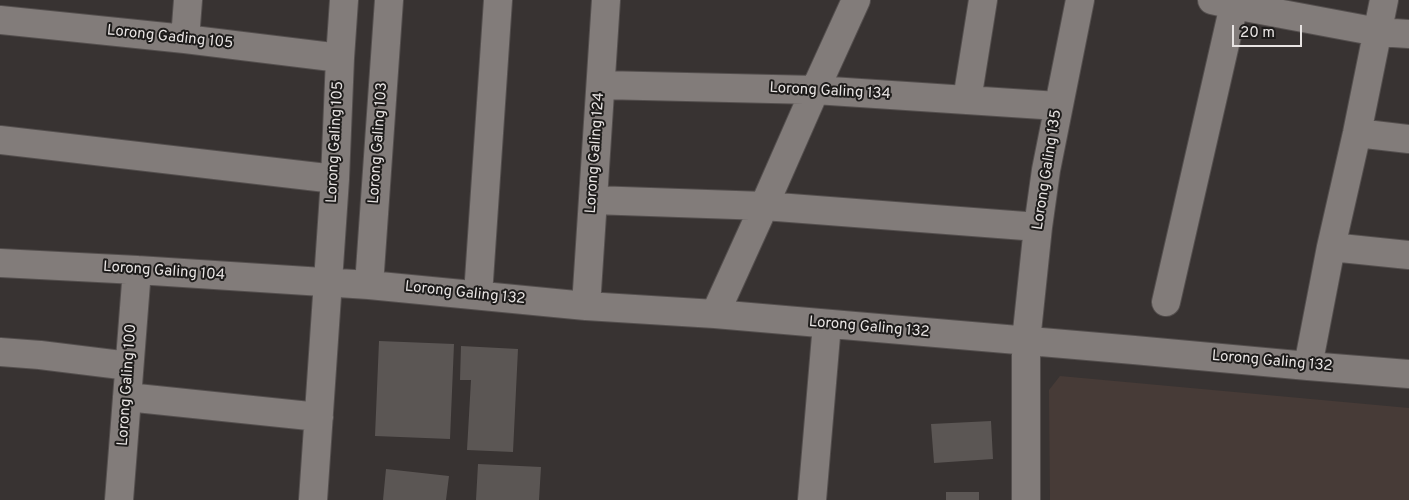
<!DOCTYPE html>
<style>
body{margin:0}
#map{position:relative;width:1409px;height:500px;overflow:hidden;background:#383332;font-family:Overpass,sans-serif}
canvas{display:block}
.scale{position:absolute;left:1232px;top:25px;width:70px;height:22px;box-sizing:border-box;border:2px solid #e8e4e3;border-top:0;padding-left:6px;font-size:15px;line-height:18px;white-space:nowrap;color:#e8e4e3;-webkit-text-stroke:4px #1e1c1b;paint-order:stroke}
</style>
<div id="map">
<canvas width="1409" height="500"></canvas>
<div class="scale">20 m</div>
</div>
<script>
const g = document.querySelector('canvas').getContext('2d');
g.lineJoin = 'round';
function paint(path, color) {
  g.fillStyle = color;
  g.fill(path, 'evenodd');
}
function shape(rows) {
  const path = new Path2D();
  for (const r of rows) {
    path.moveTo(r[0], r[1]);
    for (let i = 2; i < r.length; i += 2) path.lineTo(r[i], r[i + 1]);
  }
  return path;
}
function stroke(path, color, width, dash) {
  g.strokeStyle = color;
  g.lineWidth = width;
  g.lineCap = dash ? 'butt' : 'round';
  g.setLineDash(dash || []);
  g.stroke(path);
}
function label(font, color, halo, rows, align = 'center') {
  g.font = font + ' Overpass,sans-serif';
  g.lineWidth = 4;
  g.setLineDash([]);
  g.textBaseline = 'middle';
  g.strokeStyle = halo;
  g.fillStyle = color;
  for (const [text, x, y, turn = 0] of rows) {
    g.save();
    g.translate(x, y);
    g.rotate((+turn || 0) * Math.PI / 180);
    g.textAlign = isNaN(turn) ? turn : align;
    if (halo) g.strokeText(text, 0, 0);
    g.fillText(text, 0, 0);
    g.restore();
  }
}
paint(shape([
 [1060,376,1409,408,1409,500,1050,500,1049,390]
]), '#473b37');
paint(shape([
 [379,341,454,344,450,439,375,436],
 [461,346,518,349,513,452,467,450,471,380,460,380],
 [991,421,993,459,934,463,931,424],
 [478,464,541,467,539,500,476,500],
 [386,469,449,476,446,500,383,500],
 [946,492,979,492,979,500,946,500]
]), '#5b5654');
const minor = shape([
 [1212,0,1234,5,1378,32,1409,34],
 [0,20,185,39,340,58],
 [185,39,188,0],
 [601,85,815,90,1058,106],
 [967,100,983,0],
 [1357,133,1409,139],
 [0,140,335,179],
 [593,200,764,206,1038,227],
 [1331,247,1409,255],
 [0,263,137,270,369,285,586,306,715,314,1134,350,1308,366,1409,374],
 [369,285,389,0],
 [478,295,498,0],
 [1166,302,1234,5],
 [586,306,606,0],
 [715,314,764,206,815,90,856,0],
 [0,352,40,355,129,366],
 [1308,366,1331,247,1357,133,1384,0],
 [127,397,319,417],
 [119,500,137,270],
 [313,500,335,179,340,58,344,0],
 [812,500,827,324],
 [1026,500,1026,341,1038,227,1046,170,1080,0]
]);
stroke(minor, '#544f4e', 30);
stroke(minor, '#827c7a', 28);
label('15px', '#e8e4e3', '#1e1c1b', [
 ["Lorong Gading 105",170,38,6],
 ["Lorong Galing 134",830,92,3],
 ["Lorong Galing 105",336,142,-87],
 ["Lorong Galing 103",379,143,-86],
 ["Lorong Galing 124",596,153,-86],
 ["Lorong Galing 135",1048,170,-81],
 ["Lorong Galing 104",164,272,4],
 ["Lorong Galing 132",465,294,6],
 ["Lorong Galing 132",869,328,5],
 ["Lorong Galing 132",1272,362,5],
 ["Lorong Galing 100",128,385,-86]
]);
</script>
